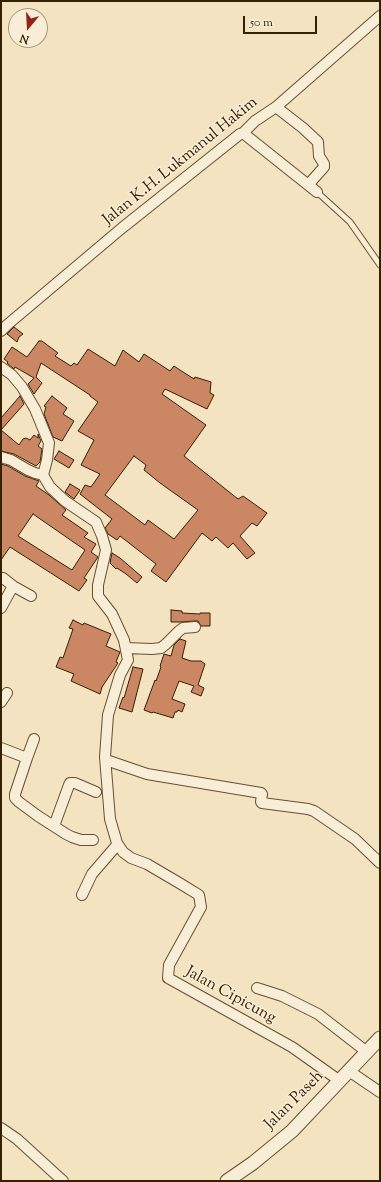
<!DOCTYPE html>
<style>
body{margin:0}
#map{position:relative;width:381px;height:1182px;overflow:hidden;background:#f4e3c0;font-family:"Sorts Mill Goudy",serif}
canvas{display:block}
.frame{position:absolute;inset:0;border:2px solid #352000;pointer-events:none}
.north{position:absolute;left:8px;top:8px;width:40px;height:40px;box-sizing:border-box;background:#f8edd6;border:1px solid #aa9b80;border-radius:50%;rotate:198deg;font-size:11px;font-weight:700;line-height:16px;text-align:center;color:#352000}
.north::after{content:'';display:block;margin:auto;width:14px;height:18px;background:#8f2418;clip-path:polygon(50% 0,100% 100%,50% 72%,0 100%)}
.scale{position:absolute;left:243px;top:16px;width:74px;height:18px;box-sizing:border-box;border:2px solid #352000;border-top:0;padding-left:5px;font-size:12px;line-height:14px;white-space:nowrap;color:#352000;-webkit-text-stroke:3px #f8edd6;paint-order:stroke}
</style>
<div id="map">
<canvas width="381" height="1182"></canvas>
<div class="frame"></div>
<div class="north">N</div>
<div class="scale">50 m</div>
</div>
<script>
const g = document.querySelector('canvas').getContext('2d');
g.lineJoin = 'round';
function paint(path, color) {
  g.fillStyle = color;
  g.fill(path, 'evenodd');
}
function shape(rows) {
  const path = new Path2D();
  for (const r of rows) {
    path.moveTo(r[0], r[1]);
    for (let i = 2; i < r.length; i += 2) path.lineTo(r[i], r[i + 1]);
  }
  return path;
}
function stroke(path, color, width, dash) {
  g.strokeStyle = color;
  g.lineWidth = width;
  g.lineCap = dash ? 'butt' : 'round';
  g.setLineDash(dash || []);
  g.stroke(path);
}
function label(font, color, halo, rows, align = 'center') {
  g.font = font + ' "Sorts Mill Goudy",serif';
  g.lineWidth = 3;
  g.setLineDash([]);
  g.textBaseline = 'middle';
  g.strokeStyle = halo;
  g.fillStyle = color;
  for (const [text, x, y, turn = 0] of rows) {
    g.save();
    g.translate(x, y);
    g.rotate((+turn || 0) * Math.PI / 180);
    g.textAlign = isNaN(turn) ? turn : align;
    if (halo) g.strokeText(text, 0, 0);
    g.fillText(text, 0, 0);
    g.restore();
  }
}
const building = shape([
 [14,327,23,334,19,337,17,342,7,334,14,327],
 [39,341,42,341,58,353,55,356,71,366,74,363,77,365,88,349,115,366,123,350,139,362,144,354,170,371,174,366,183,372,194,379,195,377,211,382,210,393,214,395,207,409,165,389,162,394,206,425,184,456,238,499,243,496,267,513,257,526,252,523,240,536,255,553,247,559,233,543,228,548,216,537,212,541,202,533,166,582,151,571,156,564,120,536,117,540,108,534,105,528,112,519,80,494,85,485,91,487,100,474,81,465,94,440,78,431,98,402,90,396,90,395,41,363,36,377,42,383,34,394,28,384,34,378,15,367,14,369,7,363,8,362,4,359,12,347,27,357,39,341],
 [134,456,146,465,144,470,160,483,198,510,174,539,148,520,145,525,105,495,134,456],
 [20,396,24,404,1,430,19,445,23,439,26,438,30,440,34,435,38,438,38,434,41,441,38,446,42,449,40,462,36,466,14,454,1,451,1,418,20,396],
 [52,396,67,408,63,414,74,421,62,441,53,437,44,414,46,407,44,406,52,396],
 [59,451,74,460,69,468,54,459,59,451],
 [1,464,8,466,25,476,39,481,36,486,49,495,66,510,62,515,88,533,84,537,96,544,91,552,98,557,84,578,87,580,79,591,10,547,1,560,1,464],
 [33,514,85,550,72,570,18,536,33,514],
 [70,484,80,490,74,499,65,492,70,484],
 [112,553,120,558,142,577,137,583,126,574,117,568,116,569,110,563,112,553],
 [171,610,182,611,182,613,200,614,200,613,210,613,210,626,201,626,198,621,195,621,180,622,171,622,171,610],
 [73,620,83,625,84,623,111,634,106,646,120,652,116,662,118,663,102,687,100,694,71,681,74,674,56,667,60,657,63,658,73,629,69,628,73,620],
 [180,639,186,641,182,658,191,661,201,661,205,664,198,685,204,688,201,696,191,692,194,686,179,681,172,699,185,704,182,712,178,710,177,712,175,712,173,718,153,712,152,713,144,710,155,680,156,681,161,667,160,666,164,654,171,656,174,645,180,639],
 [133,667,143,669,132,712,119,708,123,697,124,698,133,667]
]);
paint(building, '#cb8664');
stroke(building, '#352000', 1);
const service = shape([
 [317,192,350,222,380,265]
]);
const minor = shape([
 [276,107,303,128,318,142,319,156,324,164,324,167,308,185],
 [243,133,317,192],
 [1,331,7,325,122,228,240,134,243,133,255,121,276,107,380,16],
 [1,367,12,375,22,387,35,409,49,443,47,460,43,475,50,487,65,501,96,522,102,536,106,550,98,585,98,596,112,614,124,640,128,660,120,675,108,715,105,757,110,819,117,843,123,852,131,858,147,864,181,884,199,895,201,907,169,965,168,978,292,1047,340,1081],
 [1,457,11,460,28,470,35,473,43,475],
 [13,586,31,596],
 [1,608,13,586,3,578],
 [126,648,152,649,161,648,166,644,179,631,183,628,195,627],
 [1,702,7,693],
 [1,748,27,758,15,794,15,798,19,802,38,816,66,834,72,837,81,840,93,840],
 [27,758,34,739],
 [106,760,147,774,261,793,262,794,261,802,262,803,308,809,314,811,355,839,380,863],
 [54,826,69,785,70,783,75,783,96,792],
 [82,895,92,874,117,845],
 [257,988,282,996,318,1014,367,1052],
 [349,1071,380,1092],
 [1,1128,17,1139,63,1181]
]);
const tertiary = shape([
 [227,1181,253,1163,292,1131,380,1038]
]);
stroke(service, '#655130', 7);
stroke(minor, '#655130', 12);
stroke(tertiary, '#655130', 15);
stroke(service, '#f8edd6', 5);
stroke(minor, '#f8edd6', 10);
stroke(tertiary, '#f8edd6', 13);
label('16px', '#352000', '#f8edd6', [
 ["Jalan K.H. Lukmanul Hakim",181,162,-39],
 ["Jalan Cipicung",230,996,29],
 ["Jalan Paseh",295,1101,-45]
]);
</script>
